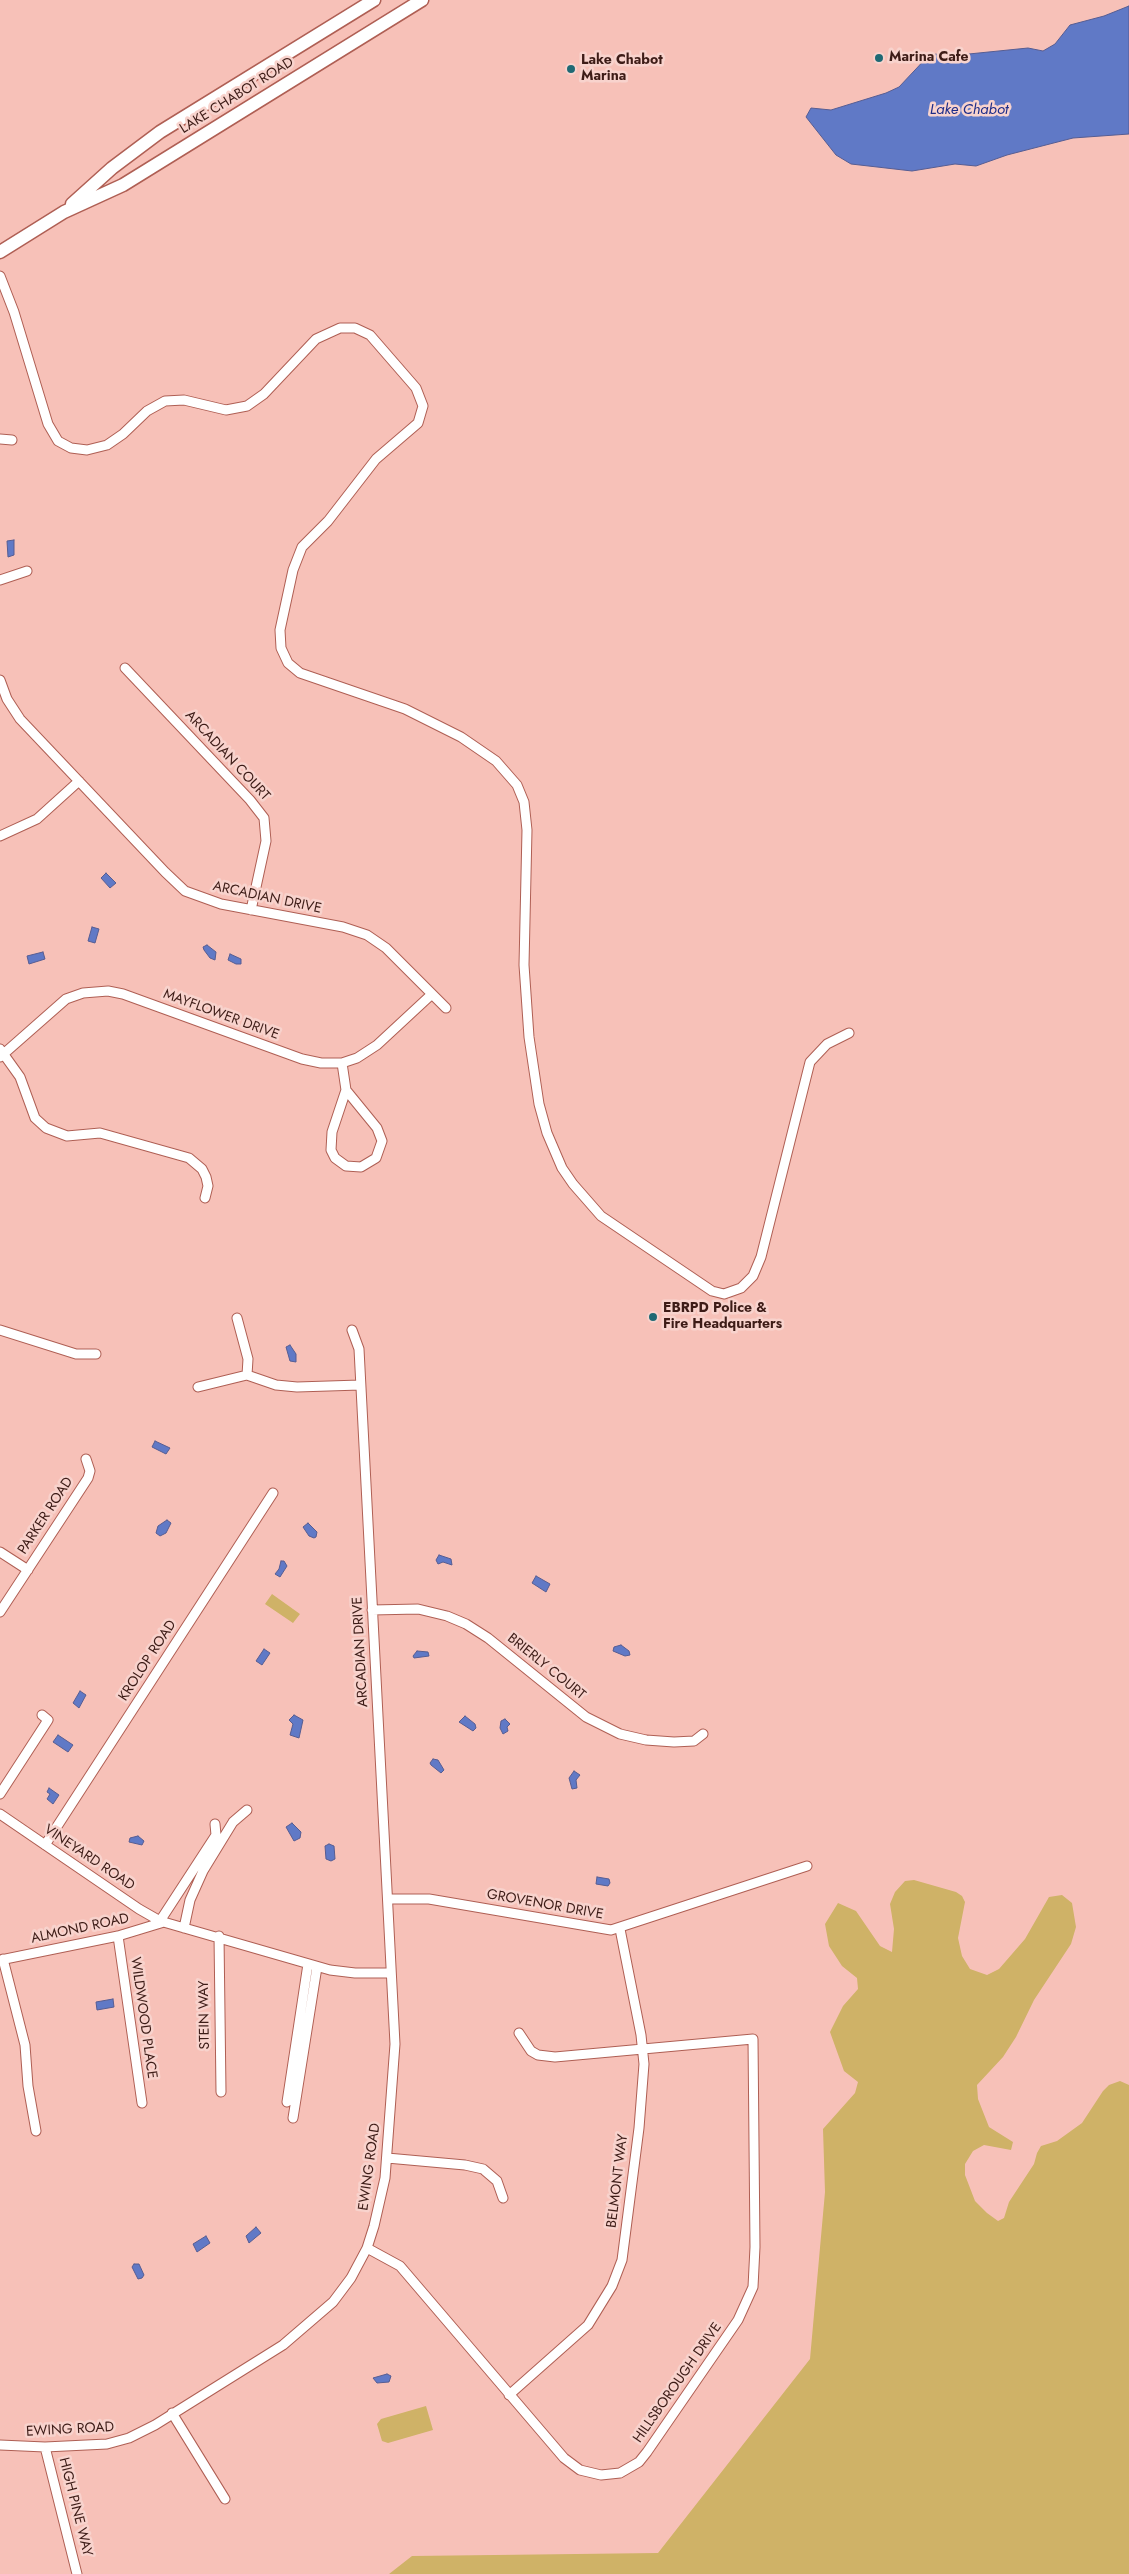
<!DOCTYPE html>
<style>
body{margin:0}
canvas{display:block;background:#f7c1b8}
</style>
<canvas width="1129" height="2574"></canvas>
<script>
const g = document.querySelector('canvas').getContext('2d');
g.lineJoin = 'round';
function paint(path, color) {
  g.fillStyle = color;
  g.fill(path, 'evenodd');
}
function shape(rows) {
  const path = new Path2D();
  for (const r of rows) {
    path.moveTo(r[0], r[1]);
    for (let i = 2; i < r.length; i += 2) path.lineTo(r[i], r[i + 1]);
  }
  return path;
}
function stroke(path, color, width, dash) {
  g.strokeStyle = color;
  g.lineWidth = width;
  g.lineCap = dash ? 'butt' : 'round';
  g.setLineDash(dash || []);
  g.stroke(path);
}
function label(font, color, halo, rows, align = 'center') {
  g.font = font + ' Jost,sans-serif';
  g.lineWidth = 5;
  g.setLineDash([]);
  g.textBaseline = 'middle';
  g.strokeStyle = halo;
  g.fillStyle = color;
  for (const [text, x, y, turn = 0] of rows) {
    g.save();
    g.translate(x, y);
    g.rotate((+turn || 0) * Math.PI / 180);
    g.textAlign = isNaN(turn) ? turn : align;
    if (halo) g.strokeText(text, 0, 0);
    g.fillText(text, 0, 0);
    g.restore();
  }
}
paint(shape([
 [272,1594,300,1614,293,1623,265,1604],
 [914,1880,956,1892,962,1896,965,1902,958,1938,962,1956,970,1969,987,1975,999,1969,1025,1939,1049,1897,1062,1895,1072,1903,1076,1927,1071,1944,1034,2000,1016,2037,1003,2057,977,2085,978,2099,989,2127,1013,2142,1011,2150,984,2145,973,2151,965,2164,965,2175,975,2201,987,2213,998,2221,1004,2218,1009,2202,1034,2164,1037,2153,1041,2146,1057,2141,1082,2123,1103,2091,1109,2085,1120,2081,1129,2085,1129,2574,389,2574,412,2556,658,2553,810,2359,825,2192,823,2129,855,2093,858,2082,844,2071,830,2032,843,2006,858,1989,857,1978,842,1966,829,1946,825,1924,838,1903,856,1911,880,1946,892,1952,894,1929,890,1904,895,1892,905,1881],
 [426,2406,433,2430,388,2443,382,2441,377,2424,381,2419]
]), '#cfb267');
const water = shape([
 [1129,6,1129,134,1073,138,1007,155,976,166,955,164,912,171,851,164,836,155,806,117,811,108,831,110,886,93,899,87,930,54,959,55,1028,48,1043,51,1055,44,1070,25,1104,16,1129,6],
 [14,540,14,555,8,557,7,541,14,540],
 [106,873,116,883,110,888,101,878,106,873],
 [92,927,99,929,95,943,88,941,92,927],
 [207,945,216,952,215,960,210,958,204,950,203,947,207,945],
 [43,952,45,959,29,964,27,956,43,952],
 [230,954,241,959,241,964,236,964,228,960,230,954],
 [290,1345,296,1354,296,1362,290,1361,286,1347,290,1345],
 [155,1441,170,1448,166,1454,152,1447,155,1441],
 [167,1520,171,1523,166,1533,160,1536,156,1533,158,1526,167,1520],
 [308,1523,317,1532,316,1537,314,1538,309,1536,303,1527,308,1523],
 [439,1555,451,1559,452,1565,443,1562,438,1564,436,1560,439,1555],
 [281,1561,284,1561,287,1566,280,1577,275,1574,279,1569,281,1561],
 [536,1576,550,1584,546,1592,532,1583,536,1576],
 [621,1645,629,1651,630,1655,625,1656,613,1651,614,1647,621,1645],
 [264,1649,270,1653,262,1665,256,1661,264,1649],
 [417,1651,428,1652,429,1656,414,1658,413,1656,417,1651],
 [80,1691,86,1695,79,1708,73,1703,80,1691],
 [294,1715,303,1720,299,1738,290,1735,293,1724,289,1720,294,1715],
 [465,1716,475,1724,476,1728,473,1731,459,1722,465,1716],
 [505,1719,510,1724,507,1727,508,1731,503,1734,500,1728,501,1721,505,1719],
 [58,1735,73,1745,68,1752,53,1742,58,1735],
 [433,1759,438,1760,444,1770,441,1773,431,1765,430,1763,433,1759],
 [574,1771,580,1775,576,1780,577,1788,572,1789,569,1778,574,1771],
 [49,1788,59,1795,53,1804,47,1799,50,1794,47,1792,49,1788],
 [292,1823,301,1832,300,1838,294,1841,286,1827,292,1823],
 [138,1836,144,1841,142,1845,129,1842,130,1838,138,1836],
 [329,1844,334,1846,335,1859,331,1861,326,1859,325,1846,329,1844],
 [597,1877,609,1879,610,1883,608,1886,596,1884,597,1877],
 [113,1999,114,2007,97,2010,96,2002,113,1999],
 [256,2227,261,2233,249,2243,246,2236,256,2227],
 [206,2236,210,2243,197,2252,193,2244,206,2236],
 [134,2264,139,2264,144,2275,142,2278,138,2279,132,2267,134,2264],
 [387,2374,391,2376,389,2382,377,2383,373,2378,387,2374]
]);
paint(water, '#6079c6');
stroke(water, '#565d92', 1);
const street = shape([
 [0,276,14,312,48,424,58,441,71,448,87,450,107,445,123,434,147,411,165,401,184,400,226,410,247,406,264,394,316,339,340,328,355,328,370,335,416,388,423,406,418,423,376,459,328,521,302,547,293,570,280,630,281,648,288,663,300,673,405,709,461,737,496,761,517,785,524,802,527,830,524,965,529,1037,539,1104,547,1133,562,1168,573,1184,601,1216,712,1291,724,1294,741,1288,753,1276,761,1257,810,1062,827,1044,849,1033],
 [0,439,12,440],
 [0,580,27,571],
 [125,668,250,800,264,818,266,841,251,910],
 [0,680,7,699,20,719,165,872,185,891,221,904,343,927,367,935,386,948,446,1008],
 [0,836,37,819,79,781],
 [0,1049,20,1077,35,1118,46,1128,67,1136,100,1133,189,1158,202,1169,206,1177,208,1186,205,1198],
 [0,1057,66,999,83,993,108,991,123,994,302,1059,321,1063,342,1063,357,1058,377,1045,432,994],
 [342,1063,346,1090,332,1132,331,1150,335,1158,346,1166,361,1167,376,1158,382,1141,377,1128,346,1090],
 [237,1318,248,1359,247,1375],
 [0,1330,76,1354,96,1354],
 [247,1375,276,1385,297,1387,360,1385],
 [198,1387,247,1375],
 [0,1552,28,1570],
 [372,1610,418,1609,447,1616,466,1624,488,1638,586,1717,620,1734,646,1740,674,1742,694,1741,703,1734],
 [0,1612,88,1478,90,1471,86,1459],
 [0,1794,48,1720,42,1715],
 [0,1814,139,1909,160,1921,330,1970,355,1973,391,1973],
 [45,1845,273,1493],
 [388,1899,429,1899,611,1930,807,1866],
 [160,1921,216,1835,215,1824],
 [184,1928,190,1900,203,1871,233,1822,247,1810],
 [118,1936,142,2103],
 [219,1936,221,2092],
 [3,1959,25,2045,28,2086,36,2131],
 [0,1960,118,1936,164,1922],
 [287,2102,308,1964],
 [293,2118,317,1967],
 [387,2158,465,2165,483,2169,497,2181,503,2198],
 [367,2248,400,2266,564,2458,580,2470,601,2475,620,2473,639,2462,647,2452,738,2320,753,2287,755,2247,753,2039,555,2057,538,2055,531,2051,519,2033],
 [509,2395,588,2325,612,2286,622,2260,639,2128,644,2064,641,2035,620,1929],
 [172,2413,225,2499],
 [0,2445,45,2447,107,2444,129,2438,155,2425,283,2345,333,2302,351,2278,367,2248,374,2226,385,2178,395,2044,359,1349,352,1330],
 [45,2447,77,2574]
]);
const secondary = shape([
 [72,204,112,168,160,132,374,0],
 [0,252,64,212,123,185,422,0]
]);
stroke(street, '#af5f54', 11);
stroke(secondary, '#af5f54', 15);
stroke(street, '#fff', 9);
stroke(secondary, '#fff', 12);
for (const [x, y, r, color] of [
 [879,58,5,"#1f6974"],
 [571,69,5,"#1f6974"],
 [653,1317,5,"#1f6974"]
]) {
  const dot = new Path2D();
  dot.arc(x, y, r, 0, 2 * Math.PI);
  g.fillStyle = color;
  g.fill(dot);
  stroke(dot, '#f8d3cd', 2);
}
label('bold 14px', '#3d1c17', '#f8d3cd', [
 ["Marina Cafe",889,58],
 ["Lake Chabot",581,61],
 ["Marina",581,77],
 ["EBRPD Police &",663,1309],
 ["Fire Headquarters",663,1325]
], 'left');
label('14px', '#3d1c17', '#f8d3cd', [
 ["LAKE CHABOT ROAD",237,96,-32],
 ["ARCADIAN COURT",227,756,47],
 ["ARCADIAN DRIVE",267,898,12],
 ["MAYFLOWER DRIVE",221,1015,20],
 ["PARKER ROAD",46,1516,-57],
 ["ARCADIAN DRIVE",361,1652,-93],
 ["KROLOP ROAD",148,1661,-57],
 ["BRIERLY COURT",546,1667,39],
 ["VINEYARD ROAD",89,1858,34],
 ["GROVENOR DRIVE",545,1905,10],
 ["ALMOND ROAD",80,1929,-12],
 ["STEIN WAY",205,2015,-91],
 ["WILDWOOD PLACE",143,2018,82],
 ["EWING ROAD",370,2167,-82],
 ["BELMONT WAY",618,2181,-83],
 ["HILLSBOROUGH DRIVE",678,2383,-55],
 ["EWING ROAD",70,2430,-3],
 ["HIGH PINE WAY",75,2507,76]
]);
label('italic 15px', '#1d2c88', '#f8d3cd', [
 ["Lake Chabot",969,110]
]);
</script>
